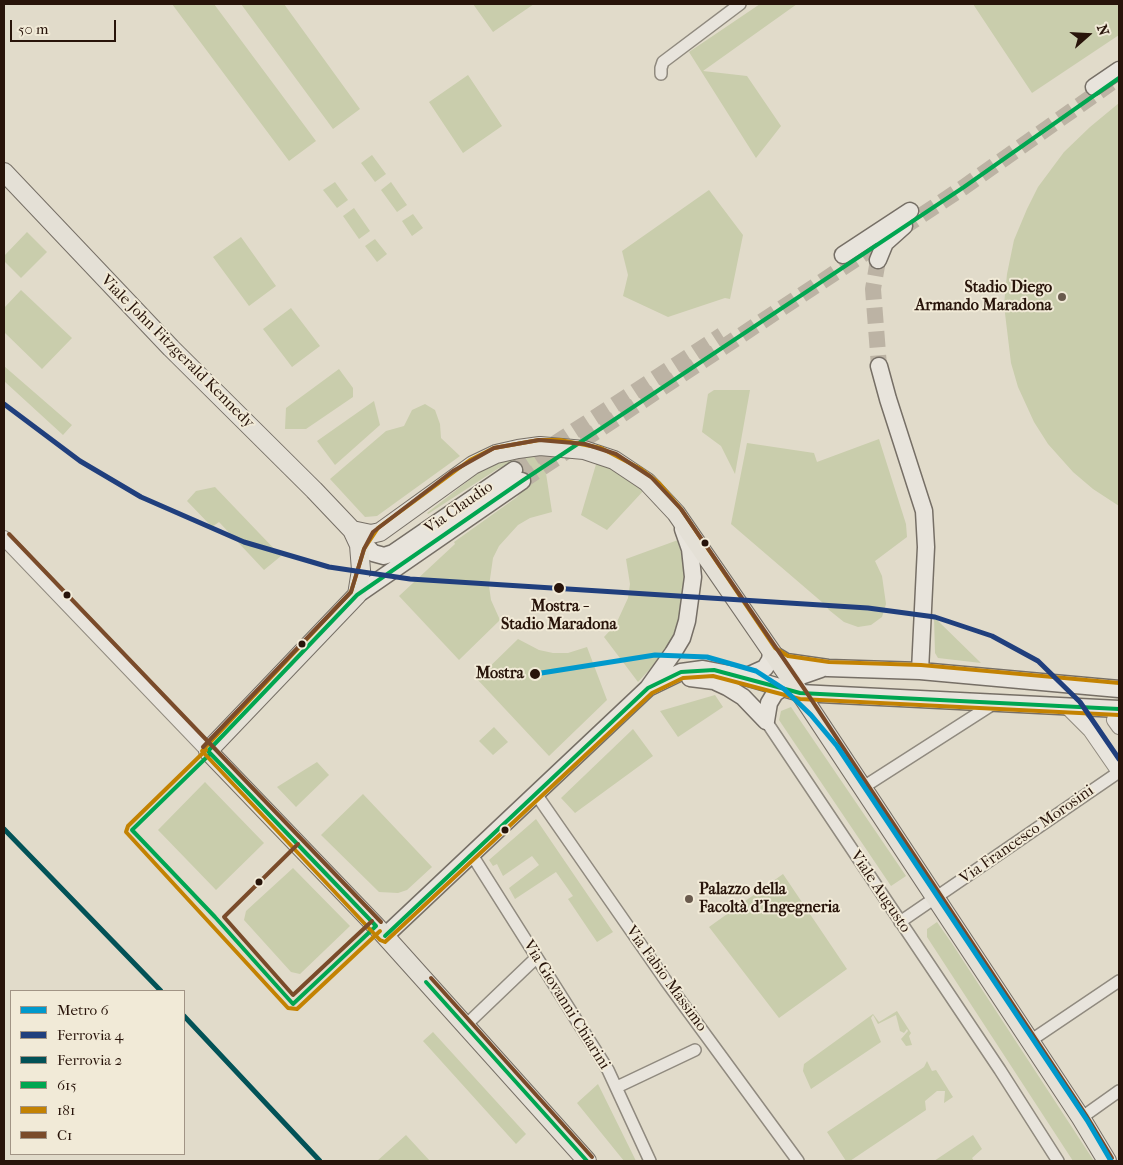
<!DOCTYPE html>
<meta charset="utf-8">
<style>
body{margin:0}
#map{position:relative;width:1123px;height:1165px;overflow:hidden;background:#e1dbca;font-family:"IM FELL French Canon",serif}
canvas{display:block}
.frame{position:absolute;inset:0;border:5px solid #28140a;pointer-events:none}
.legend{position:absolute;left:10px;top:990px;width:175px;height:165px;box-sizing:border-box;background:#f1ead7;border:1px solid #a19485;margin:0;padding:6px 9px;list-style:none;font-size:15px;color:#28140a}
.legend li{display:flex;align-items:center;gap:10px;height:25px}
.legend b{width:25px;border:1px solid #a19485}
.north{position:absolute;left:1063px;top:10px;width:50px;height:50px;-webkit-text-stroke:4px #f1ead7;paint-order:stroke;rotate:71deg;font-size:14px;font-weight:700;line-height:20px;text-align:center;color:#28140a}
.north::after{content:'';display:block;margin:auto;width:18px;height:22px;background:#28140a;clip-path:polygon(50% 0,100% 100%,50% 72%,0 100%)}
.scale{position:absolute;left:10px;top:20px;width:106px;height:22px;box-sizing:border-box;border:2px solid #28140a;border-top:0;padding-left:6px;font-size:15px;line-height:18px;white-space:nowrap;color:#28140a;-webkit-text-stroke:4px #f1ead7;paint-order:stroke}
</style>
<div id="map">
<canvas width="1123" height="1165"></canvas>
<div class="frame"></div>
<ul class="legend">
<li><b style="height:6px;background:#09c"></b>Metro 6</li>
<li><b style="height:6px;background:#203f7d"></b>Ferrovia 4</li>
<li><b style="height:6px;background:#025257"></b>Ferrovia 2</li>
<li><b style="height:6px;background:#00a651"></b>615</li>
<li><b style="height:6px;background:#c38202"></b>181</li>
<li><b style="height:6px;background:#7a4b2a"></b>C1</li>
</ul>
<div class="north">N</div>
<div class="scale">50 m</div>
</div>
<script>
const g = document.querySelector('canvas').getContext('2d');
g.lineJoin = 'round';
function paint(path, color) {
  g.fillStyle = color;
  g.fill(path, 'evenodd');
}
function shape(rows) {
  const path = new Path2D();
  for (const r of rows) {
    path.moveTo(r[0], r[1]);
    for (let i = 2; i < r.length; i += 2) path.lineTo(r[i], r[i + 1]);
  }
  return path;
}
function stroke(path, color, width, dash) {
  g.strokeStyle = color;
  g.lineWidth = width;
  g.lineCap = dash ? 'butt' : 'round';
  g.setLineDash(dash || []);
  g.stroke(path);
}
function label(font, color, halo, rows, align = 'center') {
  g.font = font + ' "IM FELL French Canon",serif';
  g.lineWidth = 4;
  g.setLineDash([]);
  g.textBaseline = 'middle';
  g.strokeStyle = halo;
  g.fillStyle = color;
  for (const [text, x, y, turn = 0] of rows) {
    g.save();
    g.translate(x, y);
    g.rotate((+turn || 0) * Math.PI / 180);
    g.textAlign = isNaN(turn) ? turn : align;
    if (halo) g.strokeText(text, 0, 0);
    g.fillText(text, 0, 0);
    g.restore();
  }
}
paint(shape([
 [172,4,214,4,316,141,289,161],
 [241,4,284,4,360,109,333,129],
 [473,4,534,4,493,32],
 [760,4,797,4,703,71,747,76,781,126,756,158,689,52],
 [973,4,1119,4,1119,35,1032,93],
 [468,75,502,126,463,153,429,102],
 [1119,103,1119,506,1093,489,1073,472,1048,444,1034,422,1018,387,1011,363,1004,305,1007,274,1014,240,1027,209,1038,187,1064,152,1090,127],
 [372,155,386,174,375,182,361,163],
 [335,182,348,200,337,208,323,190],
 [391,182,407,205,397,212,381,190],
 [709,190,743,235,730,299,725,298,668,317,623,296,628,275,622,251],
 [354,208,370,231,359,239,343,216],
 [413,214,423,228,412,236,402,221],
 [27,232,47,252,21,278,4,261,4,256],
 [241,237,276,286,249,306,213,257],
 [375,239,387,254,377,262,365,246],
 [21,290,72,338,42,369,4,332,4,308],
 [291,308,320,346,292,367,263,329],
 [4,366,72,425,63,435,4,381],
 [339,369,353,388,353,397,306,429,285,429,286,408],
 [714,390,750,390,735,474,721,446,702,432,708,394],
 [374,401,380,425,335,465,317,441],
 [425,404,435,410,440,424,441,438,460,456,377,516,365,517,330,479,386,431,404,426,412,410],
 [879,439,906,524,907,537,875,561,882,576,886,604,882,617,871,625,858,627,844,622,829,610,823,603,731,524,747,443,814,453,817,462],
 [543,454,552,512,530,518,518,525,499,546,493,558,489,586,491,600,500,620,459,660,399,596,455,544,454,542,517,497,522,491,523,483,506,467,499,468,428,514,427,513,478,473,501,462],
 [597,461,609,465,645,489,607,530,581,515],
 [215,487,281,556,264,570,219,522,212,527,187,501,196,491],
 [678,540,684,565,686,584,680,621,663,655,638,682,604,637,616,624,628,598,630,584,626,559],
 [934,617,981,663,938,658,935,653],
 [518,639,539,650,553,653,568,653,587,647,607,700,549,756,477,679],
 [715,695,723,707,678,737,660,711],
 [791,707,906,876,891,886,779,720,781,711],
 [494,727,508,742,493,755,479,741],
 [633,729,653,756,575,813,561,798],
 [317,762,329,775,296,807,277,787],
 [205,782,264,843,216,890,158,830],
 [363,794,432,867,407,890,398,893,379,892,321,835],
 [536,819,613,932,597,942,568,899,573,896,556,872,515,899,509,888,539,865,532,856,503,876,497,864,493,866,489,860],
 [293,868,350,926,300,974,291,972,244,920,246,911],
 [783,874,847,969,779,1018,709,927],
 [937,922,951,942,1094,1161,1073,1161,927,937,927,929],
 [897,1011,911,1033,909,1036,912,1045,906,1046,901,1039,908,1031,907,1029,904,1033,900,1031,896,1015,878,1024,873,1015,871,1018,881,1042,811,1089,803,1071,804,1064,873,1014,879,1022],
 [433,1032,526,1134,516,1144,423,1041],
 [927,1061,932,1071,936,1070,953,1097,944,1103,945,1091,937,1091,925,1101,926,1110,850,1161,846,1161,827,1132,924,1067],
 [598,1084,636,1161,624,1161,577,1103],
 [406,1135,430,1161,377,1161],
 [973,1135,982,1149,972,1158,974,1161,934,1161]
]), '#c9cdac');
stroke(shape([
 [878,260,873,289,879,366],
 [514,470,722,335],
 [522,481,964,187,1111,83]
]), '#bcb3a4', 16, [16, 8]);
const minor = shape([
 [661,74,661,68,663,62,740,4],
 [766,721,1000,1070,1058,1161],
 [862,788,993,704],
 [536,794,666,981,798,1161],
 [472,855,608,1070,650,1161],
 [900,922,1119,772],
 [466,1025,536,958],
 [1030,1041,1119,981],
 [617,1087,695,1050],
 [1081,1118,1119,1091]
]);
const tertiary = shape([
 [4,538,208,751],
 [1066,706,1090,730,1119,772],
 [1119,710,1114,720,1119,727]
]);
const secondary = shape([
 [1094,87,1119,70],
 [843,255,910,211],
 [878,260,885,243,904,226],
 [879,366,888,399,924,511,926,547,920,671],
 [354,533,373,553,384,556,393,553,514,470],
 [357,595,522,481],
 [771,653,786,662,828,668,920,671,1119,689],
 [745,677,765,668,770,660,771,653],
 [690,678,714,681,727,687,743,697,766,721],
 [650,687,681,672,703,669,745,677,800,693,1119,709],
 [766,721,769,703,775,693,801,676,821,669],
 [385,936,648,688,673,653,682,638,687,621,693,577,690,549,683,529]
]);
const primary = shape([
 [4,172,171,348,314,490,352,530,359,545,361,570,357,595,208,751,376,926,587,1161],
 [352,530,371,534,380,532,473,465,496,454,518,449,540,446,584,450,614,460,647,482,676,513,800,693,1081,1118,1107,1161]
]);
stroke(minor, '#908a7f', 14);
stroke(tertiary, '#908a7f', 16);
stroke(secondary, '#766f66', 19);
stroke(primary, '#766f66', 20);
stroke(minor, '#e8e4dc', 11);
stroke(tertiary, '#e8e4dc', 14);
stroke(secondary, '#e8e4dc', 16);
stroke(primary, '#e4e0d6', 18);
stroke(shape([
 [210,754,132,830,215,917,293,1004,376,926],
 [376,926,208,751,357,595,522,481,964,187,1119,78],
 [385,936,648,688,681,672,714,670,800,693,1119,709],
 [426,982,587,1161]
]), '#00a651', 4);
stroke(shape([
 [1119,715,800,699,713,676,683,678,652,693,385,942,380,940,202,751,351,592,364,549,378,528,470,460,494,448,539,440,560,440,601,448,641,469,659,483,681,509,775,648,788,656,829,662,921,665,1119,683],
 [206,750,128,826,126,832,288,1008,297,1009,380,931]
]), '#c38202', 4);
stroke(shape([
 [9,534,381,922],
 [203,747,351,592,364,549,373,532,453,471,494,448,539,440,585,444,616,454,651,477,681,509,805,690,1086,1115,1112,1158],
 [298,844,224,917,293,995,372,921],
 [431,978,592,1157]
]), '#7a4b2a', 4);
stroke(shape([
 [4,404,80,461,141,497,244,542,329,567,410,579,868,608,935,617,992,636,1038,661,1080,702,1119,759]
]), '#203f7d', 5);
stroke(shape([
 [4,829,161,991],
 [184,1016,320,1161]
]), '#025257', 5);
stroke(shape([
 [535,674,655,655,707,657,756,671,784,689,811,715,837,746,1087,1120,1111,1161]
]), '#09c', 5);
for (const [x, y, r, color] of [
 [1062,297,5,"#695a4d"],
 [705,543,4.5,"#28140a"],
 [559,588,6,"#28140a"],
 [67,595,4.5,"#28140a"],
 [302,644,4.5,"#28140a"],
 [535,674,6,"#28140a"],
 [505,830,4.5,"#28140a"],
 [259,882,4.5,"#28140a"],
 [689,899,5,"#695a4d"]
]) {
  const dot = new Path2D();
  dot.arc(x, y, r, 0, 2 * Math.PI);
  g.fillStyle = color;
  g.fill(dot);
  stroke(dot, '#f1ead7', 2);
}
label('bold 16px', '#28140a', '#f1ead7', [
 ["Stadio Diego",1052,288],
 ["Armando Maradona",1052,306],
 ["Palazzo della",699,890,"left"],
 ["Facoltà d'Ingegneria",699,908,"left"]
], 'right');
label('16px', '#28140a', '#f1ead7', [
 ["Viale John Fitzgerald Kennedy",177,352,45],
 ["Via Claudio",459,508,-35],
 ["Via Francesco Morosini",1027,835,-35],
 ["Viale Augusto",880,892,56],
 ["Via Fabio Massimo",666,979,54],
 ["Via Giovanni Chiarini",566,1005,58]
]);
label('bold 16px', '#28140a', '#f1ead7', [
 ["Mostra -",559,607],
 ["Stadio Maradona",559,625],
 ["Mostra",524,674,"right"]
]);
</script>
